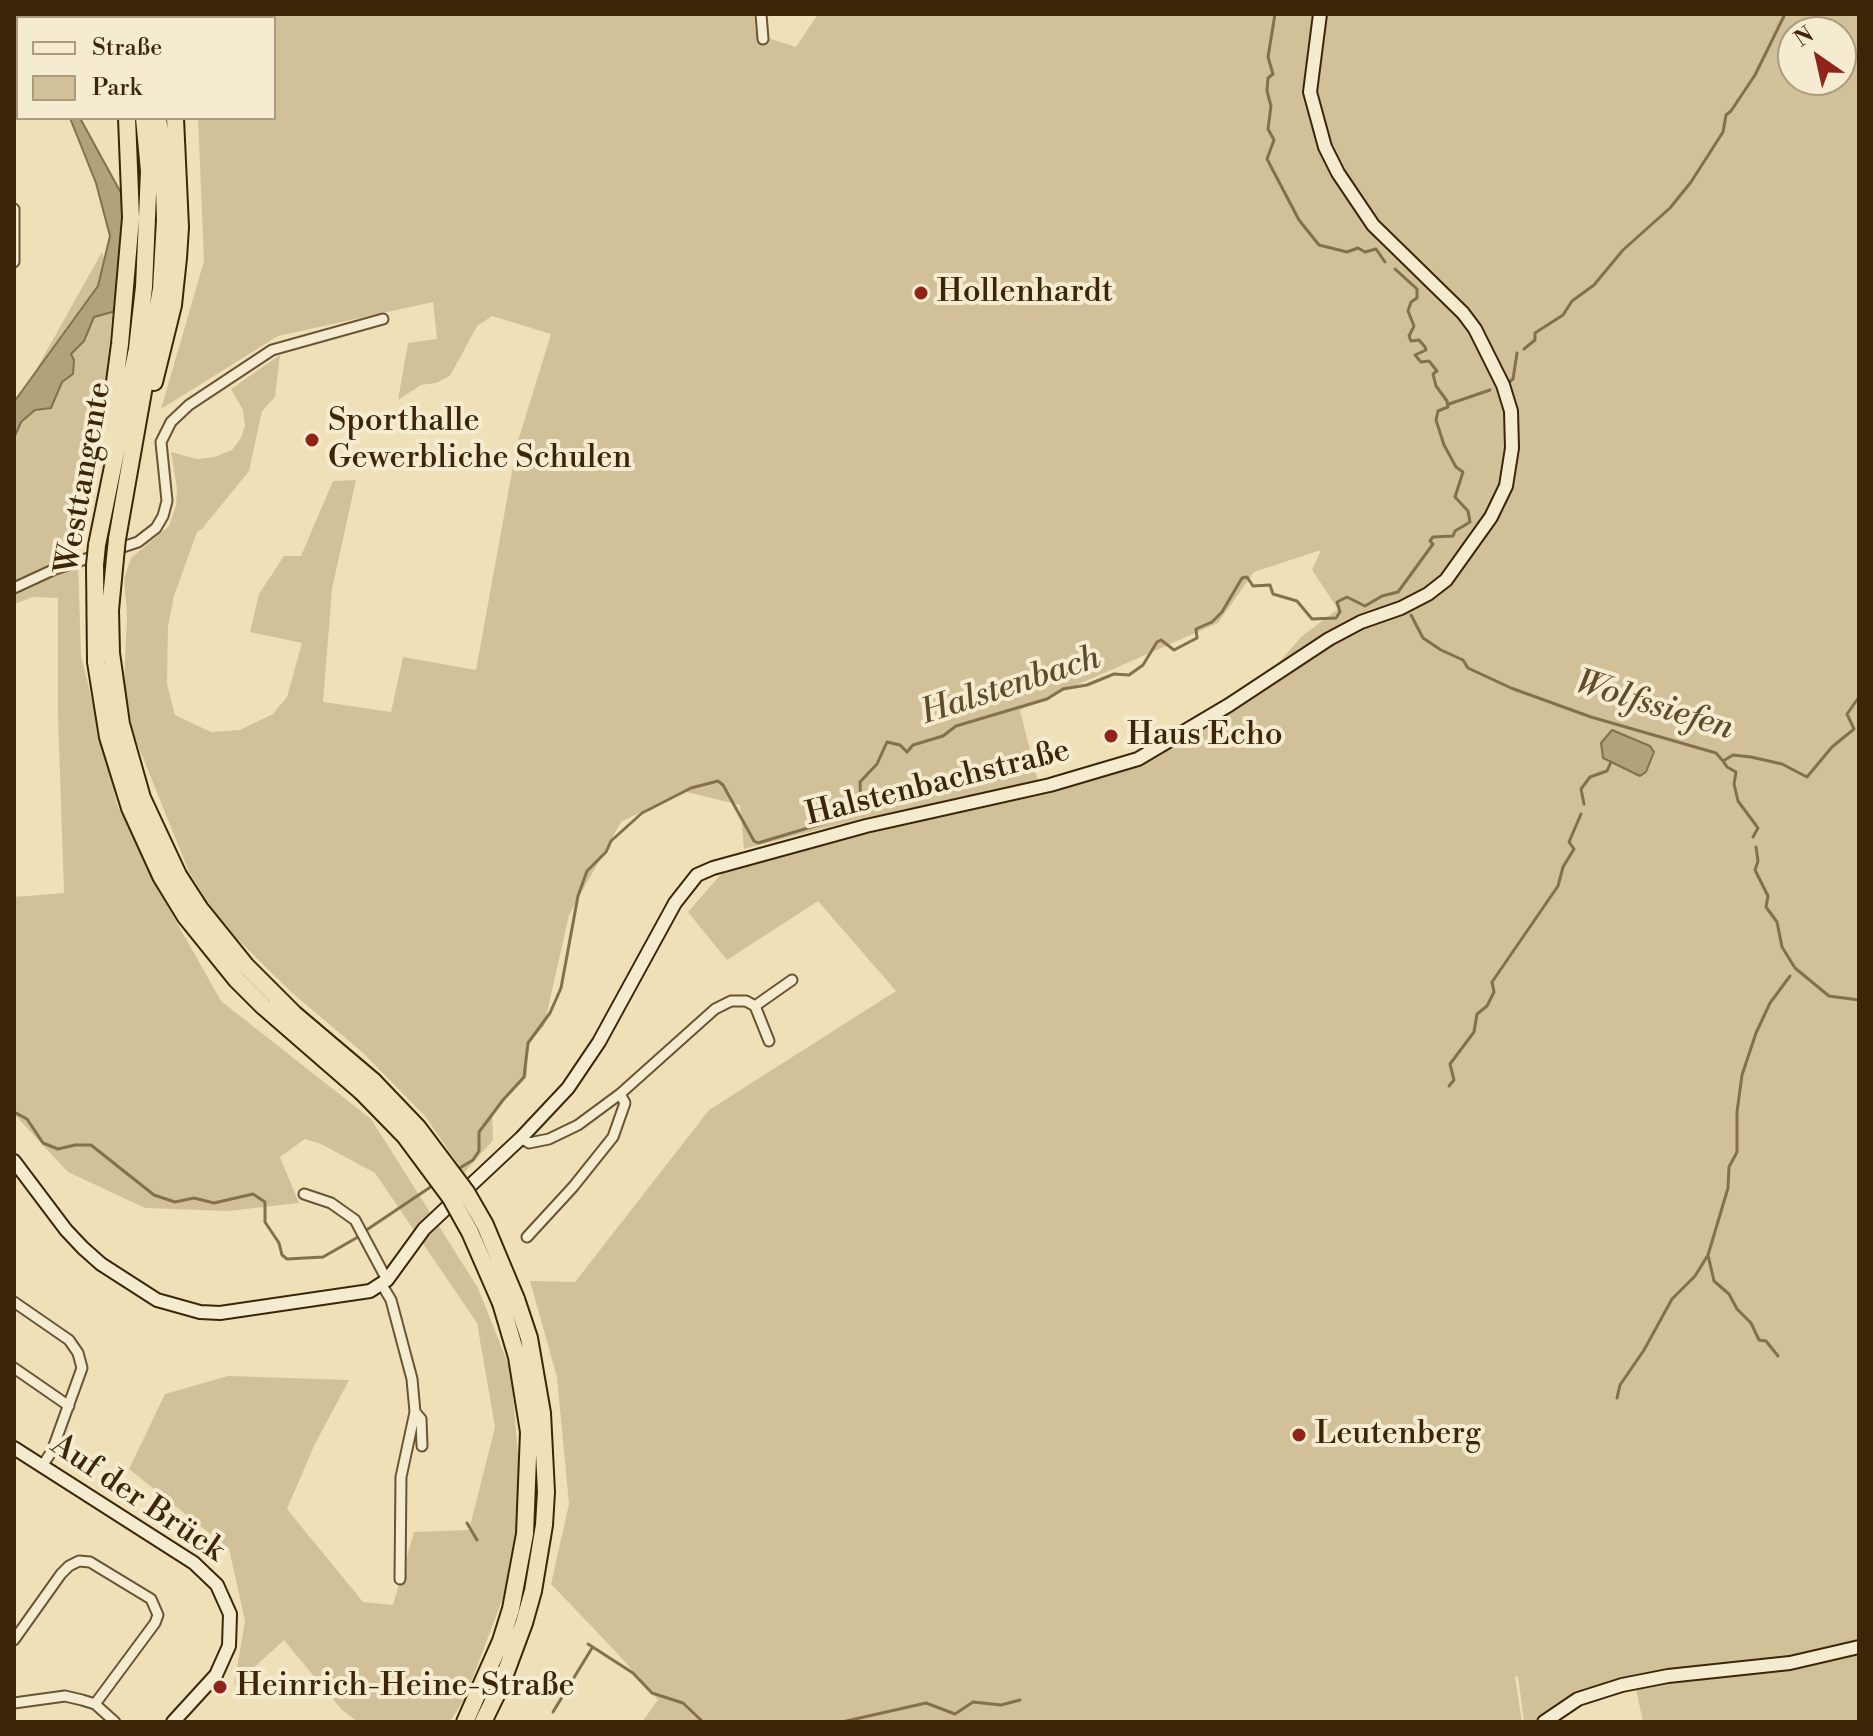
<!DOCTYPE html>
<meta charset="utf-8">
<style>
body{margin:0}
#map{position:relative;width:1873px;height:1736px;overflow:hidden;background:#f0e0b7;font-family:"Libre Bodoni",serif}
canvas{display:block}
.frame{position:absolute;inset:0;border:16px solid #3d2607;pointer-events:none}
.legend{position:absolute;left:16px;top:16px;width:260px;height:104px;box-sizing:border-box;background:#f5ebd0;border:2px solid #ab9c80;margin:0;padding:10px 14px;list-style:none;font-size:24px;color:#3d2607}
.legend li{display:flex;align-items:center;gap:16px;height:40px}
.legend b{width:40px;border:2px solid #ab9c80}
.north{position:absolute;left:1777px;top:16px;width:80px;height:80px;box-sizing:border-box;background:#f5ebd0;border:2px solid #ab9c80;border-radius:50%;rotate:326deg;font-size:22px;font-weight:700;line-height:32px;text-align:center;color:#3d2607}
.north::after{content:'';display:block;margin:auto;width:28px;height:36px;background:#8f2418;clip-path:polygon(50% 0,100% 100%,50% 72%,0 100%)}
</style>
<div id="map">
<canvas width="1873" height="1736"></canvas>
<div class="frame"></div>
<ul class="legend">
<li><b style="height:10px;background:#f5ebd0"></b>Straße</li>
<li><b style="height:22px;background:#d2c099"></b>Park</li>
</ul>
<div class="north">N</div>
</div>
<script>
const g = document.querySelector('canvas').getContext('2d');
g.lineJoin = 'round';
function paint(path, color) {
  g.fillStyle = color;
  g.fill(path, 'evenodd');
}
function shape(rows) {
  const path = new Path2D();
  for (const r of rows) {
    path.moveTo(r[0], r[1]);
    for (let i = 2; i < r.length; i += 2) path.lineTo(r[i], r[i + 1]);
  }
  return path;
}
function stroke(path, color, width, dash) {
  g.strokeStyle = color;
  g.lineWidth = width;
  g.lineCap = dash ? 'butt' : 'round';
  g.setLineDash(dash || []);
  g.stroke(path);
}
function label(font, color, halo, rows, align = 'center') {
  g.font = font + ' "Libre Bodoni",serif';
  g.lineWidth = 8;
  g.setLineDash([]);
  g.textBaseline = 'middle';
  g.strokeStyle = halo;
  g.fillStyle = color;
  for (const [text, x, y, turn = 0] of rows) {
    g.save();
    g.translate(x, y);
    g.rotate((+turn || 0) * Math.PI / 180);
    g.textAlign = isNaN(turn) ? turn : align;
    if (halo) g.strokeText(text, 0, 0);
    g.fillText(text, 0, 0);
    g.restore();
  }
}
paint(shape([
 [229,14,754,14,756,34,796,47,818,14,1859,14,1859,1722,1643,1722,1634,1680,1539,1722,1524,1722,1518,1676,1515,1677,1522,1722,642,1722,658,1700,619,1655,551,1584,569,1504,557,1377,530,1281,575,1282,709,1110,896,991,818,901,727,960,688,912,724,871,919,821,1048,794,1136,766,1243,704,1302,636,1338,609,1312,570,1321,550,1254,572,1218,623,1020,710,1038,782,859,819,744,849,740,805,682,791,621,822,569,915,544,1026,527,1045,527,1077,492,1113,493,1140,464,1173,425,1116,362,1052,290,991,221,923,189,872,133,733,124,684,127,616,124,579,131,558,169,526,176,506,177,489,171,452,197,459,214,457,232,450,241,438,245,426,243,410,231,389,280,355,275,397,262,411,249,471,202,529,197,532,174,596,168,627,167,684,175,715,211,732,240,730,273,714,287,697,302,643,250,632,259,594,284,556,301,556,333,481,356,480,332,589,323,702,391,712,403,657,476,670,517,444,551,334,492,316,477,326,450,376,436,383,421,385,398,400,408,343,437,339,433,302,278,336,161,409,204,261,198,118,274,118,274,18,227,18],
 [1793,32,1841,32,1841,80,1793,80],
 [102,252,114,297,104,403,77,532,81,655,117,804,150,875,221,1001,371,1119,478,1288,511,1371,521,1491,514,1568,466,1696,450,1722,358,1722,342,1710,284,1640,234,1686,245,1621,229,1549,129,1469,165,1394,228,1376,349,1380,314,1446,287,1509,363,1602,393,1605,414,1532,469,1530,495,1427,477,1323,375,1173,321,1144,305,1139,280,1157,299,1203,228,1211,145,1208,68,1172,14,1114,14,897,64,893,58,715,58,598,33,597,14,604,14,409]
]), '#d2c099');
const water = shape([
 [70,118,80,118,127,204,116,311,94,317,84,341,71,354,74,360,73,374,62,382,51,408,35,410,21,422,14,438,14,402,98,286,110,236,96,183,70,118],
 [1612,730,1650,746,1654,752,1646,772,1640,776,1603,758,1601,743,1612,730]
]);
paint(water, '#b3a17b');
stroke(water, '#84704d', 2);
stroke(shape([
 [1275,14,1268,57,1273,74,1268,78,1267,91,1271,106,1268,129,1274,140,1267,159,1299,220,1319,245,1347,252,1358,248,1365,252,1376,249,1385,262],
 [1395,269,1417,289,1417,298,1411,302,1408,311,1414,326,1409,336,1411,341,1419,340,1425,347,1426,350,1415,355,1421,362,1429,361,1437,371,1433,374,1436,386,1447,401,1448,407,1438,411,1436,420,1444,445,1456,467,1463,472,1455,497,1468,511,1470,522,1455,531,1453,536,1433,537,1430,541,1433,544,1398,592],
 [1524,349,1535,340,1535,333,1563,315,1572,301,1594,285,1623,250,1670,208,1691,182,1723,132,1726,115,1731,111,1755,75,1785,14],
 [1508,383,1513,379,1517,353],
 [1449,404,1490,390],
 [1411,615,1423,638,1441,650,1463,660,1468,668,1511,688,1591,717,1716,753,1723,761,1733,755,1751,757,1782,764,1807,777,1832,747,1854,729,1847,714,1859,697],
 [1723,761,1727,767,1736,772,1734,784,1738,801,1758,828,1753,837],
 [1584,804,1581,789,1590,777,1607,771,1611,762],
 [1756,847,1758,861,1755,870,1768,896,1766,907,1777,922,1782,947,1795,968,1829,996,1859,1000],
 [1449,1086,1454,1080,1450,1064,1474,1032,1477,1014,1487,1006,1494,992,1492,982,1558,886,1563,867,1574,849,1569,842,1581,814],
 [14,1112,27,1119,43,1143,58,1149,75,1145,91,1145,154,1195,175,1202,194,1198,214,1203,253,1194,265,1202,265,1222,279,1243,282,1255,287,1259,323,1257,358,1237],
 [458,1169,473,1160,479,1151,479,1132,503,1100,524,1077,528,1043,550,1013,561,988,578,896,587,871,606,852,611,841,642,813,691,788,718,781,723,785,754,841,758,843,858,813,861,810,860,782,877,764,887,742,900,745,907,752,913,745,943,736,956,726,1047,699,1063,689,1087,685,1114,674,1129,675,1143,665,1157,642,1161,640,1174,650,1197,638,1196,629,1212,622,1222,612,1242,578,1247,577,1253,586,1270,585,1273,594,1297,601,1312,619,1336,618,1340,612,1337,602,1347,597,1365,606,1382,596,1398,592],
 [365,1231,435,1184],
 [1708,1255,1714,1281,1729,1294,1737,1309,1751,1323,1759,1340,1766,1341,1778,1356],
 [1617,1398,1620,1385,1644,1350,1672,1299,1695,1276,1708,1255,1728,1188,1729,1167,1737,1152,1737,1112,1742,1075,1756,1033,1770,1003,1790,976],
 [467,1523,477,1540],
 [588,1644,633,1673,652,1693,683,1703,703,1722],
 [553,1712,592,1648],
 [842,1722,926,1703,955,1714,973,1702,1001,1705,1020,1700]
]), '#84704d', 3);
const street = shape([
 [761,14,763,39],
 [14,209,14,262],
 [14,588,55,569,138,542,156,528,163,516,167,501,161,442,171,422,189,405,272,350,383,319],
 [755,1006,769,1041],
 [521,1138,529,1143,549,1139,578,1125,620,1094,715,1009,731,1001,746,1001,755,1006,792,980],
 [304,1194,331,1203,355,1220,387,1280],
 [527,1237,573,1187,613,1137,625,1103,620,1094],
 [382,1285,391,1300,412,1379,415,1412,401,1477,400,1579],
 [14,1302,69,1340,78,1353,82,1368,52,1451,42,1466],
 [14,1368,69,1406],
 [415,1412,421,1419,422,1446],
 [14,1640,61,1574,69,1566,79,1561,90,1562,151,1599,158,1615,155,1623,95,1704],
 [14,1703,65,1696,82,1700,95,1704,115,1722]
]);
const secondary = shape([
 [14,1161,66,1230,83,1248,101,1264,157,1300,200,1312,220,1313,370,1291,387,1280,424,1229,521,1138,568,1088,599,1042,675,903,697,875,713,868,866,826,1050,785,1138,759,1229,705,1329,639,1361,622,1401,608,1428,594,1446,580,1491,517,1506,486,1512,448,1511,411,1503,385,1475,329,1463,313,1373,225,1338,173,1325,147,1310,92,1320,14],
 [14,1448,194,1563,217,1585,230,1614,229,1646,216,1675,173,1722],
 [1544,1722,1578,1699,1622,1685,1668,1676,1790,1663,1859,1647]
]);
const highway = shape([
 [109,14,110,18],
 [124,14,125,18],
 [138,14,139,18],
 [154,14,155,18],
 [154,382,173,305,178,258,180,227,175,118],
 [107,443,120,344,131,218,127,118],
 [117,539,161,289,165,220,163,155,158,118],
 [97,545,137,349,144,287,149,171,144,118],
 [115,558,110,610,111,653,121,724,142,798,178,875,200,909,246,966,294,1014,373,1081],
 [95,565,96,662,108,737,130,808,161,876,186,917,236,979,263,1006,362,1092],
 [465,1722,501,1641,511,1609,525,1534,529,1432,517,1357,501,1303],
 [483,1722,501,1685,524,1623,533,1591,544,1525,546,1492,542,1413,529,1338,516,1299]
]);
stroke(street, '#6a5433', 13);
stroke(secondary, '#3d2607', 16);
stroke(highway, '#3d2607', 20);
stroke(street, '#f5ebd0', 9);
stroke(secondary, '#f5ebd0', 12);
stroke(highway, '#f0e0b7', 16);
const highwayBridge = shape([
 [115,558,117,539],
 [95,565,97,545],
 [373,1081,418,1128,466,1192,485,1225,516,1299],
 [362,1092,405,1136,451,1198,470,1232,501,1303]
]);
stroke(highwayBridge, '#3d2607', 20, []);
stroke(highwayBridge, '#f0e0b7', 16);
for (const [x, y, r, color] of [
 [921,293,8,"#8f2418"],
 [312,440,8,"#8f2418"],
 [1111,736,8,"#8f2418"],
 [1299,1435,8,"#8f2418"],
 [220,1687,8,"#8f2418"]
]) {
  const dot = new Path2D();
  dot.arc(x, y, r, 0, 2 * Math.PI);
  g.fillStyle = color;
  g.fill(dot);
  stroke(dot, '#f5ebd0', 3);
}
label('32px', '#3d2607', '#f5ebd0', [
 ["Hollenhardt",937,293],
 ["Sporthalle",328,422],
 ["Gewerbliche Schulen",328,459],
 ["Haus Echo",1127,736],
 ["Leutenberg",1315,1435],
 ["Heinrich-Heine-Straße",236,1687]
], 'left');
label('32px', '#3d2607', '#f5ebd0', [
 ["Westtangente",85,478,-80],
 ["Halstenbachstraße",938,784,-14],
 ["Auf der Brück",137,1499,34]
]);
label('italic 34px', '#604b2a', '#f5ebd0', [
 ["Halstenbach",1011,687,-18],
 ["Wolfssiefen",1654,707,17]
]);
</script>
